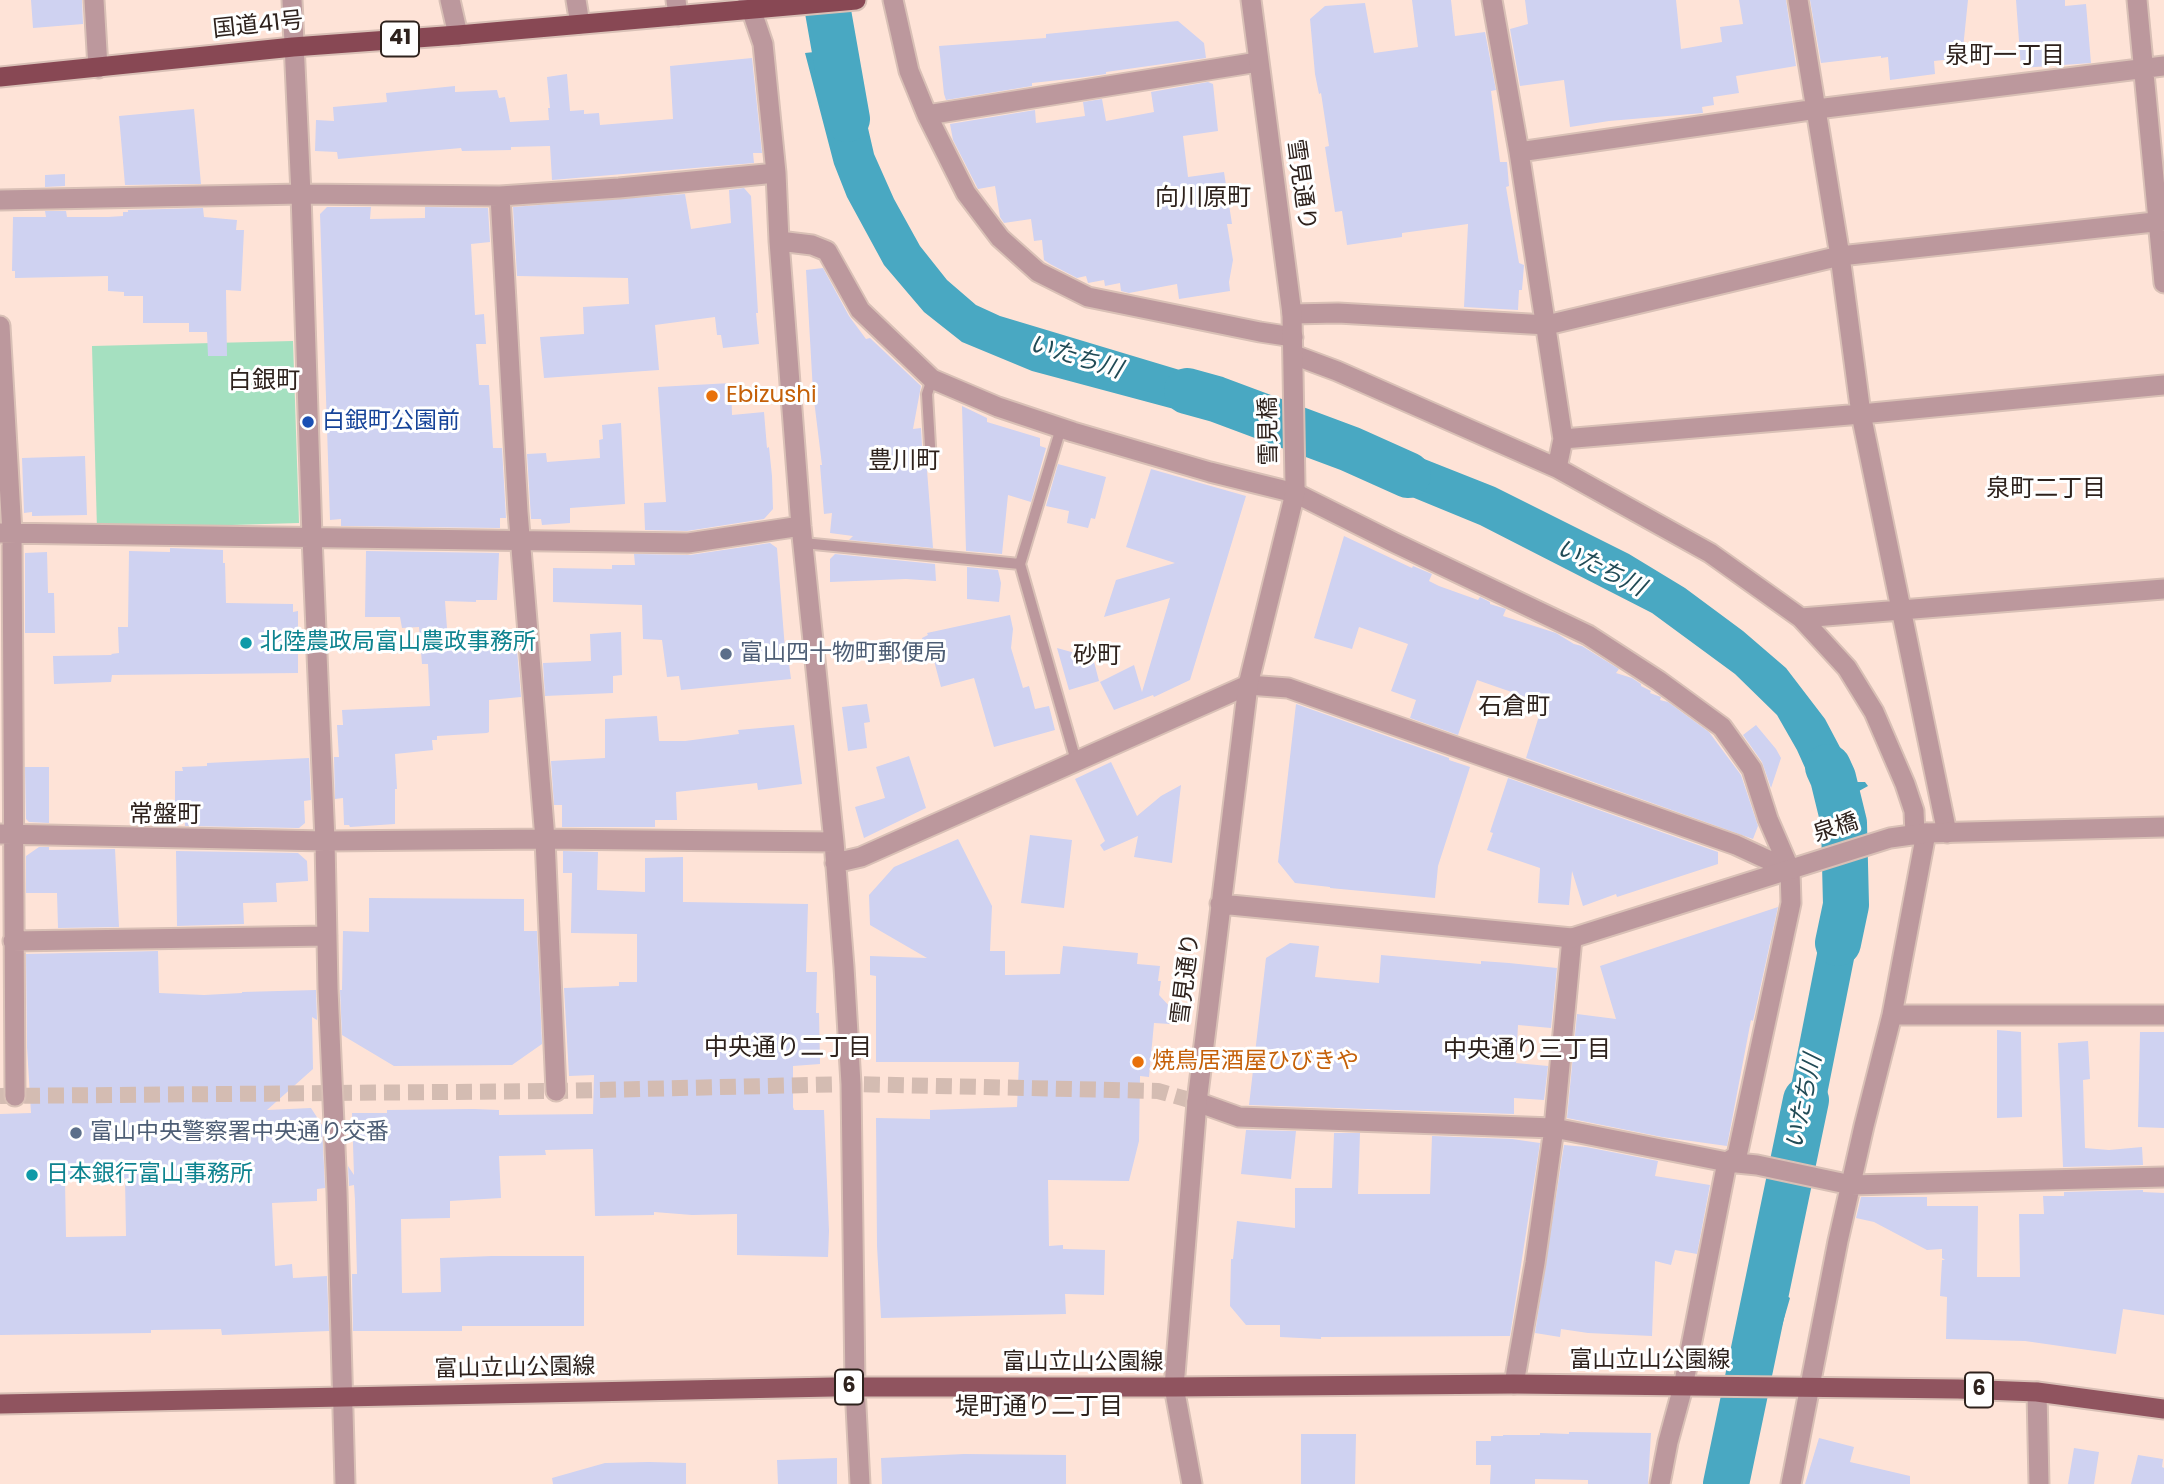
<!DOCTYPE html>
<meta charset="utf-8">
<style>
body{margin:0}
canvas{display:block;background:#fee3d7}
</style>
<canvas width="2164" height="1484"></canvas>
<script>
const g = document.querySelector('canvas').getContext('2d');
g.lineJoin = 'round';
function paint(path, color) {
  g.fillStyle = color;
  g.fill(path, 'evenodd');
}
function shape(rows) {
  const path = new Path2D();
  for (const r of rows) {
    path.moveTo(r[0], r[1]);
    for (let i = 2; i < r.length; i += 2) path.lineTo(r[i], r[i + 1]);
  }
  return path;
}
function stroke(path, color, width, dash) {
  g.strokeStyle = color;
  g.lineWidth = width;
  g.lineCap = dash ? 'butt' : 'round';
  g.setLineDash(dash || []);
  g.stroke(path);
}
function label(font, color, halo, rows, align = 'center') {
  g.font = font + ' Poppins,"Noto Sans JP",sans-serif';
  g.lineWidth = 6;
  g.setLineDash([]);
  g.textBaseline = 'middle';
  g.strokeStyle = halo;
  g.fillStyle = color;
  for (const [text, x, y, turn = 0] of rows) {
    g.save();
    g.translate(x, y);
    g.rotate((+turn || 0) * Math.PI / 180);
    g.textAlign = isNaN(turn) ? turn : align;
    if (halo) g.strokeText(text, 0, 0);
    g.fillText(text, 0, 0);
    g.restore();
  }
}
paint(shape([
 [293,341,299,523,97,529,92,346]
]), '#a5e0c0');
paint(shape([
 [855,48,859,89,874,154,894,199,920,246,947,280,976,305,1000,316,1183,371,1221,380,1246,390,1246,433,1215,420,1032,371,962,342,924,312,884,265,847,197,834,164,805,53,824,51,825,57,836,56,837,49],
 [1351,430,1495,487,1629,554,1685,588,1743,631,1786,668,1825,719,1843,753,1854,782,1865,782,1868,786,1859,791,1865,817,1825,832,1815,790,1797,750,1777,715,1735,674,1652,613,1480,525,1351,472],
 [1867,874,1866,899,1813,1165,1777,1157,1823,923,1825,887],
 [1773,1180,1808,1188,1784,1294,1790,1298,1779,1336,1735,1335],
 [1719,1431,1756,1431,1744,1484,1707,1484]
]), '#49a8c2');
stroke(shape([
 [826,0,847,119],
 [1187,391,1216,399,1350,449,1408,475],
 [1828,767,1833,778,1844,823,1846,905,1838,943],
 [1726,1484,1806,1100]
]), '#49a8c2', 46);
paint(shape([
 [31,0,82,0,83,24,33,28],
 [1412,0,1451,0,1455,36,1485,32,1496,90,1491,91,1500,162,1507,162,1509,186,1506,187,1519,263,1524,265,1522,290,1519,290,1518,310,1464,307,1468,224,1402,233,1402,237,1347,245,1342,211,1335,212,1325,147,1329,146,1321,93,1319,94,1315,74,1310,19,1325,6,1365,3,1374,53,1418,47],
 [1525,0,1676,0,1681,49,1722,42,1720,27,1743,24,1739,0,1786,0,1796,66,1736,76,1739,93,1713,97,1714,105,1702,107,1703,113,1609,121,1570,127,1564,80,1520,86,1510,29,1528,24],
 [1810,0,1968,0,1962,58,1934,61,1935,74,1890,80,1888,57,1881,58,1881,56,1821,63],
 [2016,0,2065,0,2065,6,2086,4,2091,63,2021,68],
 [1178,21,1204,43,1206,58,1106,72,1106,74,1078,78,1032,83,1032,86,946,100,944,94,939,46,1046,38,1046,34],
 [752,58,762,153,753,153,754,163,552,180,550,146,511,147,511,150,462,151,461,148,338,159,337,152,315,151,316,120,334,121,333,107,387,102,386,93,455,86,455,92,497,90,499,98,505,97,510,122,549,120,548,108,550,108,547,77,567,74,570,111,584,110,584,114,599,113,600,125,673,119,670,66],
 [1208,82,1213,84,1218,131,1183,136,1188,177,1224,172,1232,224,1227,224,1233,260,1229,282,1230,291,1179,299,1177,284,1129,293,1121,291,1120,283,1105,286,1104,280,1088,283,1086,276,1077,278,1050,264,1044,260,1042,240,1034,241,1031,219,1004,223,1000,217,995,186,978,189,953,140,950,124,1035,110,1036,123,1085,116,1083,102,1102,99,1106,121,1154,112,1151,92],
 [194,109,201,184,125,185,119,116],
 [65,174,65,186,45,187,45,175],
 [744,188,751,196,758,313,756,313,759,344,723,348,721,335,717,335,715,317,655,325,659,370,544,378,540,337,584,334,583,307,629,304,628,278,517,276,513,207,685,194,691,229,731,223,729,190],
 [327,207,371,207,370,219,425,218,425,207,488,208,490,242,471,244,475,315,484,314,486,344,476,344,479,385,489,385,493,448,502,448,506,518,500,518,500,528,341,526,341,519,330,520,320,214],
 [203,208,204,217,237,220,236,230,244,230,241,291,226,290,227,356,208,356,207,332,189,332,189,323,143,323,143,296,124,296,124,292,108,291,108,276,15,278,15,271,12,271,13,217,46,217,45,211,66,211,67,217,108,217,123,216,123,212,128,212,128,210],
 [823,268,849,316,866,339,870,338,921,386,913,429,921,428,923,463,927,470,933,548,849,540,853,536,830,533,832,513,824,514,820,465,822,465,813,392,806,270],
 [731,383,732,415,764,412,767,448,769,447,772,476,773,509,764,519,687,531,645,530,644,503,666,502,658,387],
 [962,406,987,418,987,422,1040,438,1040,446,1046,448,1031,502,1008,495,1002,554,966,551],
 [621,423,625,504,570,508,570,523,542,525,541,519,531,519,527,454,546,453,547,462,600,458,599,440,603,439,602,425],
 [85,456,87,515,32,516,32,512,24,513,22,458],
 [1058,464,1106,477,1095,519,1091,518,1088,528,1067,523,1069,511,1046,506],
 [1151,469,1246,496,1190,680,1154,697,1153,695,1114,710,1100,682,1134,665,1142,692,1170,598,1104,617,1116,580,1175,563,1126,547],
 [1344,536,1412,568,1413,566,1432,574,1429,581,1439,586,1478,600,1480,597,1490,602,1490,604,1506,609,1503,616,1556,633,1574,644,1582,646,1619,669,1616,673,1632,678,1641,684,1641,686,1651,691,1650,693,1661,697,1660,700,1668,702,1709,732,1741,775,1758,826,1753,839,1526,758,1543,703,1477,680,1458,735,1410,718,1416,700,1391,691,1408,644,1359,627,1352,649,1314,638],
 [770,543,777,548,785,649,787,649,791,679,681,690,679,676,667,677,662,640,643,639,642,605,553,602,553,568,612,569,612,565,635,565,634,554,690,555],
 [170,548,223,550,223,563,225,563,226,603,293,604,293,612,298,611,298,673,112,675,111,682,54,684,53,656,112,655,111,654,119,653,118,627,128,627,129,551,170,552],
 [366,551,499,553,497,600,476,600,476,602,445,601,448,642,516,638,521,697,489,700,489,732,487,733,437,736,437,740,432,740,433,750,395,754,397,789,395,789,395,824,350,827,349,825,344,825,343,798,335,799,334,757,339,757,337,725,343,725,342,710,430,706,428,664,422,664,419,627,402,628,400,617,365,617],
 [47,552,48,593,54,593,55,633,25,633,25,553],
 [835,554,935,564,936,581,906,579,830,582,830,559],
 [967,567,998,570,1001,583,999,602,967,599],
 [1010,615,1013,629,1011,648,1023,688,1029,686,1035,709,1049,706,1055,730,994,747,974,678,941,687,933,657,927,659,922,638,928,635,927,633],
 [621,632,622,675,613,676,613,693,545,696,543,663,591,661,590,634],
 [1057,648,1093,658,1099,681,1069,690],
 [867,704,870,722,864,723,867,748,848,751,842,707],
 [1296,704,1449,758,1449,760,1470,767,1438,866,1435,898,1330,888,1330,887,1295,883,1278,862],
 [657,716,659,741,685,741,739,734,738,730,794,725,802,784,758,790,757,783,676,792,677,820,655,820,655,827,562,827,562,805,554,805,551,761,605,758,605,719],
 [1756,725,1776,749,1781,758,1771,788,1762,762,1743,735],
 [909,756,926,808,864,838,855,807,885,798,876,767],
 [309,758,311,800,304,801,305,823,299,828,185,826,184,802,175,802,175,771,183,771,182,767,207,766,207,763],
 [1111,762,1137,816,1161,796,1181,785,1172,863,1134,857,1138,836,1104,851,1100,845,1105,841,1075,779],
 [25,767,49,767,49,823,29,822,26,819],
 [1508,778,1718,852,1718,864,1617,897,1616,894,1583,906,1572,871,1569,905,1538,903,1540,868,1487,850,1493,833,1490,832],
 [1030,835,1072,840,1064,908,1021,903],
 [958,839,992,906,990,951,1005,951,1005,975,1060,974,1063,946,1138,953,1137,964,1160,966,1158,981,1161,981,1159,995,1171,1008,1170,1024,1154,1023,1149,1077,1140,1076,1139,1141,1129,1181,1048,1180,1049,1246,1063,1245,1063,1249,1105,1250,1104,1295,1065,1294,1066,1314,881,1318,877,1246,876,1118,930,1119,930,1110,1017,1107,1019,1062,876,1062,876,976,870,975,870,956,927,958,870,925,869,895,894,867],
 [39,847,49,847,49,850,115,849,119,927,58,928,57,893,26,893,26,856],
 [176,851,298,853,307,861,308,881,276,883,277,902,243,903,244,924,177,926],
 [563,851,598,852,597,890,645,892,645,858,683,857,683,902,808,904,806,972,817,972,816,1013,819,1013,820,1064,793,1066,793,1107,794,1110,824,1110,829,1231,828,1257,737,1255,737,1214,692,1215,654,1212,654,1215,595,1216,593,1149,545,1150,546,1155,499,1156,501,1198,450,1201,450,1218,401,1219,402,1293,441,1292,440,1258,492,1256,584,1256,584,1326,462,1326,462,1331,353,1331,352,1274,357,1274,355,1200,354,1185,349,1186,348,1166,354,1175,352,1113,387,1113,387,1110,474,1109,499,1110,499,1115,593,1114,594,1075,569,1076,564,988,619,986,619,982,637,982,637,934,571,933,572,873,563,873],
 [369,898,524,899,524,931,537,931,542,1044,512,1065,394,1066,342,1035,340,990,342,990,343,931,369,932],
 [1778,907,1753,1021,1751,1020,1727,1146,1662,1137,1567,1118,1577,1014,1616,1019,1600,966],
 [1290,943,1319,946,1315,977,1379,983,1381,955,1481,964,1481,961,1509,963,1557,968,1551,1028,1518,1025,1516,1063,1548,1066,1544,1100,1514,1098,1514,1114,1249,1105,1266,958],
 [158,951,159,993,204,995,242,993,242,992,316,990,317,1020,312,1017,313,1069,267,1110,311,1108,322,1125,325,1188,317,1189,317,1201,272,1203,275,1266,292,1264,293,1278,327,1276,329,1331,222,1335,221,1329,151,1330,151,1333,0,1335,0,1114,31,1113,27,1047,26,954],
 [125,1178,126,1236,66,1237,65,1181],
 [1997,1030,2021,1032,2022,1117,1997,1118],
 [2140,1032,2164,1032,2164,1128,2138,1127],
 [2088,1041,2090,1079,2083,1080,2085,1148,2109,1150,2142,1147,2143,1165,2063,1167,2058,1043],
 [1246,1130,1296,1131,1291,1179,1241,1174],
 [1334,1133,1360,1133,1358,1194,1430,1194,1432,1136,1512,1139,1540,1143,1510,1336,1321,1337,1321,1339,1280,1337,1280,1325,1246,1325,1230,1306,1231,1259,1233,1259,1237,1221,1295,1228,1295,1188,1332,1188],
 [1564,1145,1586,1147,1658,1161,1655,1176,1710,1185,1697,1254,1675,1250,1671,1265,1655,1261,1652,1336,1588,1333,1561,1329,1560,1337,1535,1333],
 [2143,1190,2143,1192,2164,1193,2164,1315,2123,1309,2116,1354,2025,1341,1946,1339,1947,1297,1940,1296,1942,1260,1945,1260,1942,1258,1942,1249,1927,1250,1874,1222,1856,1218,1861,1197,1927,1197,1927,1206,1978,1206,1977,1277,2020,1277,2019,1214,2044,1214,2043,1196,2064,1196,2064,1192],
 [1569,1432,1651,1433,1648,1484,1588,1484,1588,1480,1535,1479,1535,1484,1490,1484,1491,1465,1476,1465,1476,1441,1491,1441,1491,1436,1503,1436,1503,1435,1540,1435,1540,1433,1569,1434],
 [1301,1434,1356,1434,1355,1484,1301,1484],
 [1819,1438,1854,1447,1850,1462,1910,1476,1910,1484,1805,1484],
 [2074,1448,2099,1452,2094,1484,2068,1484],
 [964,1454,1066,1455,1066,1484,882,1484,881,1458],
 [2138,1455,2163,1459,2162,1467,2164,1468,2164,1484,2131,1484],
 [837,1458,837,1484,778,1484,777,1460],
 [649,1462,686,1463,686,1484,553,1484,552,1478,605,1463]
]), '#cfd2f1');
stroke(shape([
 [0,1096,556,1091,851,1084,1158,1091,1197,1102]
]), '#d4bcb2', 16, [16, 8]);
const service = shape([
 [1061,428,1020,564,1076,761],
 [931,463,927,394,932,379],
 [803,543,1020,564]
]);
const minor = shape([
 [94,0,98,68],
 [292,0,301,194,312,537,325,841,328,989,337,1192,345,1484],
 [450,0,458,35],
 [576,0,580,24],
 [676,0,678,16],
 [748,0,763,44,776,173,779,241,801,526,834,842,844,967,851,1084,855,1387,860,1484],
 [893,0,909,71,927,115,966,193,1000,238,1038,272,1088,297,1260,332,1293,337],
 [1492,0,1519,152,1563,439,1557,468],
 [1798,0,1840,256,1861,414,1947,833],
 [2137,0,2164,283],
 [927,115,1258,62],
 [1519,152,1817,109,2164,66],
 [500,196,518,512,545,839,556,1091],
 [0,200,301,194,500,196,619,188,776,173],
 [779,241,812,245,827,251,860,310,932,379,998,407,1073,432,1210,472,1295,493,1393,542,1588,635,1659,681,1722,727,1752,769,1768,819,1790,870,1791,903,1737,1156,1727,1162,1683,1387,1668,1442,1660,1484],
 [1292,314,1338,313,1547,325,1840,256,2164,221],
 [0,326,12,533,15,1096],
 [1294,355,1337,371,1557,468,1710,553,1801,618,1847,668,1874,712,1905,784,1914,811,1915,835],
 [1563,439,1861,414,2164,385],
 [0,533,688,543,801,526],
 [1801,618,2164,589],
 [0,834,325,841,545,839,834,842],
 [835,863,861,857,1248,685,1288,688,1736,845,1790,870],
 [13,941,327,936],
 [1892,1015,2164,1015],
 [1197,1102,1239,1117,1554,1128,1727,1162,1757,1165,1851,1185,2164,1177],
 [1514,1384,1535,1263,1554,1128,1572,938],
 [2037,1392,2039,1484],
 [1791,1484,1838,1241,1864,1126,1892,1015,1926,833]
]);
const tertiary = shape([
 [1220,904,1572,938,1890,838,1926,833,2164,827],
 [1192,1484,1174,1387,1197,1102,1248,685,1295,493,1295,485,1292,314,1251,0]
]);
const primary = shape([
 [0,1404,833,1387,1174,1387,1514,1384,1958,1389,2037,1392,2164,1409]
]);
const trunk = shape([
 [0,77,293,47,458,35,856,0]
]);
stroke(service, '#d9c0b6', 14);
stroke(minor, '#d9c0b6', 23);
stroke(tertiary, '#d9c0b6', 23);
stroke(primary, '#d9c0b6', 23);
stroke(trunk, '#d9c0b6', 23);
stroke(service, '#bc989d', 10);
stroke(minor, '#bc989d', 19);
stroke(tertiary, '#bc989d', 19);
stroke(primary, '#90545f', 19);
stroke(trunk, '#884854', 19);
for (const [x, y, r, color] of [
 [712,396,7,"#e8710a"],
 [308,422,7,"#1a4fb4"],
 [246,643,7,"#0f9aa8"],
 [726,654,7,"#5c6f8a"],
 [1138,1062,7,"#e8710a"],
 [76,1133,7,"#5c6f8a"],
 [32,1175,7,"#0f9aa8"]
]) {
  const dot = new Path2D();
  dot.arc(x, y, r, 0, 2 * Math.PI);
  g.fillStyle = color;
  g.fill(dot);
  stroke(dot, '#fff', 2.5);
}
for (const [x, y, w] of [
 [400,39,38],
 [849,1387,28],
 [1979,1390,28]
]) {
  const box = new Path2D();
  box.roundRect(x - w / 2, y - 17.5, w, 35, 5);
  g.fillStyle = '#fff';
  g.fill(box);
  stroke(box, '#2e221d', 2);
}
label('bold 21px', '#2e221d', null, [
 ["41",400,39],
 ["6",849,1387],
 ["6",1979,1390]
]);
label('23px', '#2e221d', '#fff', [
 ["国道41号",258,26,-6],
 ["雪見通り",1300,185,82],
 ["雪見橋",1270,431,-91],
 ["泉橋",1836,829,-18],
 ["雪見通り",1187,979,-83],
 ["富山立山公園線",1650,1361],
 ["富山立山公園線",1083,1363],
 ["富山立山公園線",515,1369,-1]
]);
label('23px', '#c56008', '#fff', [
 ["Ebizushi",726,396],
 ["焼鳥居酒屋ひびきや",1152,1062]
], 'left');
label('23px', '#164399', '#fff', [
 ["白銀町公園前",322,422]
], 'left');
label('23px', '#0d838f', '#fff', [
 ["北陸農政局富山農政事務所",260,643],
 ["日本銀行富山事務所",46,1175]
], 'left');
label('23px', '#4e5e75', '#fff', [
 ["富山四十物町郵便局",740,654],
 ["富山中央警察署中央通り交番",90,1133]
], 'left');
label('24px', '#2e221d', '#fff', [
 ["泉町一丁目",2005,57],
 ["向川原町",1203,199],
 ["白銀町",264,382],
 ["豊川町",904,462],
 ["泉町二丁目",2046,490],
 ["砂町",1097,657],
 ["石倉町",1514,708],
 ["常盤町",165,816],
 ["中央通り二丁目",788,1049],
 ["中央通り三丁目",1527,1051],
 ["堤町通り二丁目",1039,1408]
]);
label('italic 24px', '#214b56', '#fff', [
 ["いたち川",1075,358,17],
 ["いたち川",1600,569,27],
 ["いたち川",1805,1102,-78]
]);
</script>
